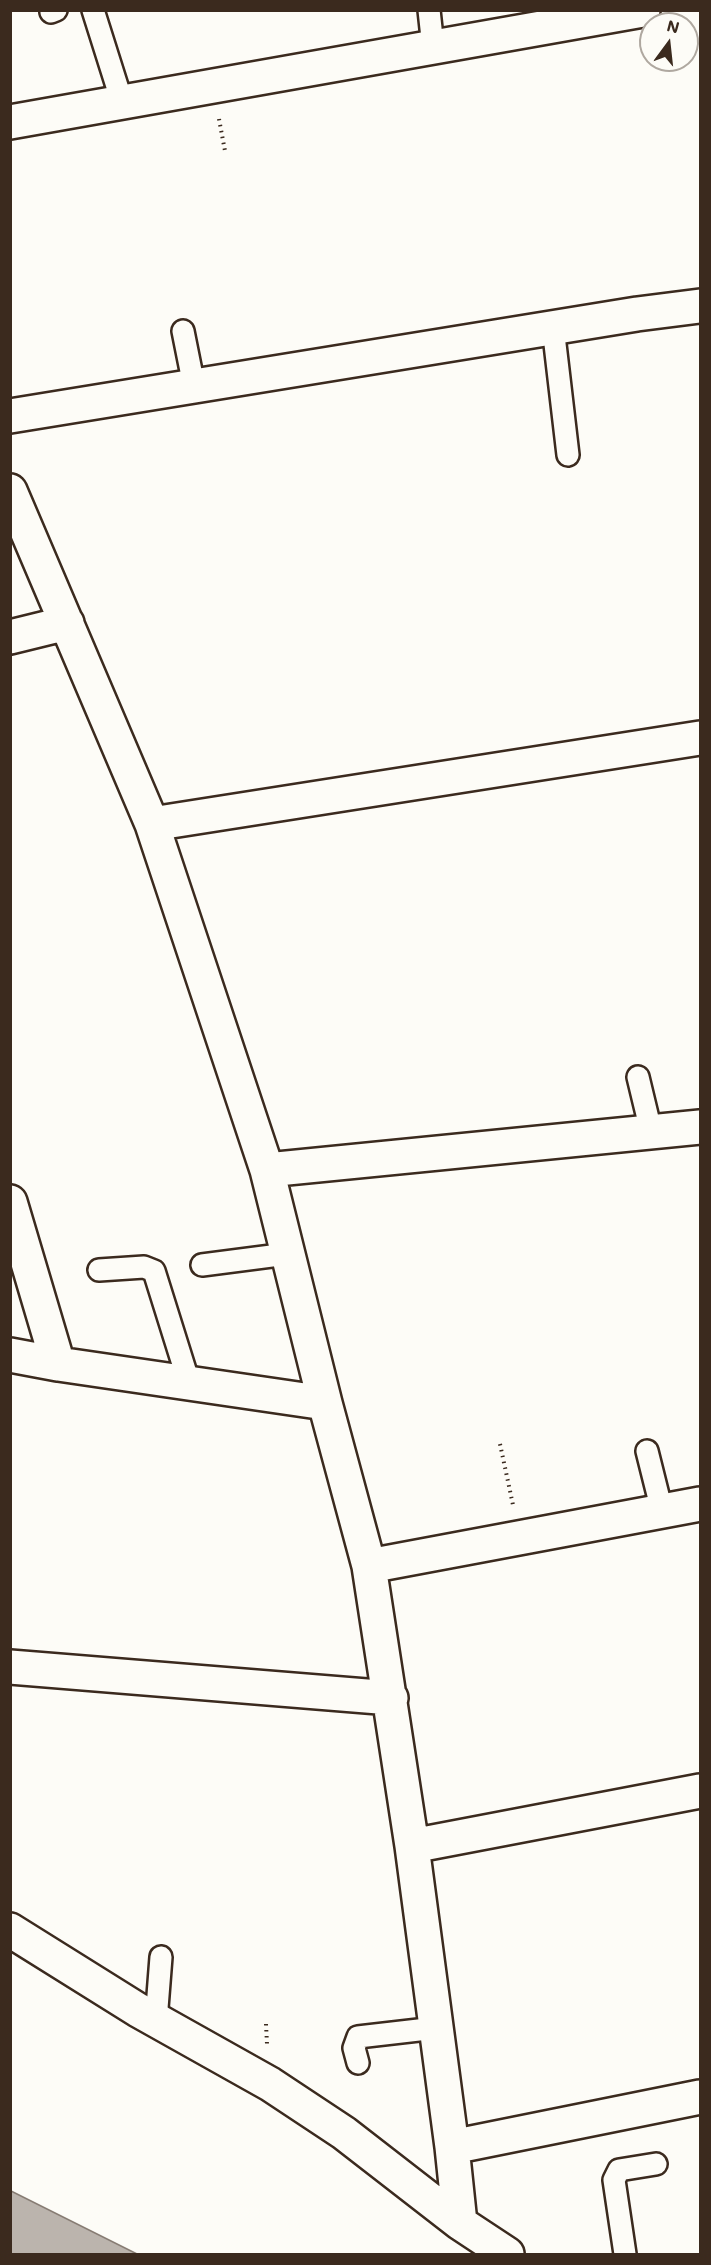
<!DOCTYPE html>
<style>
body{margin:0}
#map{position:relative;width:711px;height:2265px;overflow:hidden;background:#fdfcf7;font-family:Mali,sans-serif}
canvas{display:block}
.frame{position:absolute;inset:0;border:12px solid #3b2a1e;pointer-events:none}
.north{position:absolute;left:639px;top:12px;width:60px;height:60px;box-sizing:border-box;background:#fdfcf7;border:2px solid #afa8a0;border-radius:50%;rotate:15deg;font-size:16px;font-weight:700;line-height:24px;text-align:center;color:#3b2a1e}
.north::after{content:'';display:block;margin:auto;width:21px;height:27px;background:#3b2a1e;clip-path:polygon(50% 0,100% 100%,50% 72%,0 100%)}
</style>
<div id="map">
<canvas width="711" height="2265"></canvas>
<div class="frame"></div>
<div class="north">N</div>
</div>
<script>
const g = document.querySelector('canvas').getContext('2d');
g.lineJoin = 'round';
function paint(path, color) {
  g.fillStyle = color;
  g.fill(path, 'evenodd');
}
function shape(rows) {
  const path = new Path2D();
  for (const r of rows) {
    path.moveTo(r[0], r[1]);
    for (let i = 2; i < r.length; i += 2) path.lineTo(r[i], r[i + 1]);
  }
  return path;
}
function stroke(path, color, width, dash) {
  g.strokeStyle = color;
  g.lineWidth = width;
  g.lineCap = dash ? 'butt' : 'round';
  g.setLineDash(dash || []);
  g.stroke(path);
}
const water = shape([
 [10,2191,11,2191,137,2254,11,2254,10,2191]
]);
paint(water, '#bbb4ad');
stroke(water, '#887d74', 1.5);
const lane = shape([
 [93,10,122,102],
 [429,10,433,47],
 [51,12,56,10],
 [553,327,568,455],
 [183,331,194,386],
 [638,1077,651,1131],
 [202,1265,287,1254],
 [99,1270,144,1267,154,1271,189,1383],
 [647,1451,662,1511],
 [156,2021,161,1957],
 [358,2063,354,2048,358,2037,436,2028],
 [625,2254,614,2180,619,2170,656,2164]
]);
const street = shape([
 [10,122,643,10],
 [10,416,637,314,700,306],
 [10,491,152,824,267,1170,325,1403,369,1566,412,1846,452,2147,460,2223,507,2254],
 [10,637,67,623],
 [152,824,700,738],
 [267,1170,700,1127],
 [10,1202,58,1364],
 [10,1355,58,1364,325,1403],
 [369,1566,700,1504],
 [10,1667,391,1698],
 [412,1846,700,1791],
 [10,1930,138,2010,270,2084,344,2133,460,2223],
 [452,2147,700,2097]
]);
stroke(lane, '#3b2a1e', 26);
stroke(street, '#3b2a1e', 38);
stroke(shape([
 [219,119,225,151],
 [500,1444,513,1505],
 [266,2024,267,2044]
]), '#3b2a1e', 4, [1.5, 4.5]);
stroke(lane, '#fdfcf7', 21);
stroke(street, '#fdfcf7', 33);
</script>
